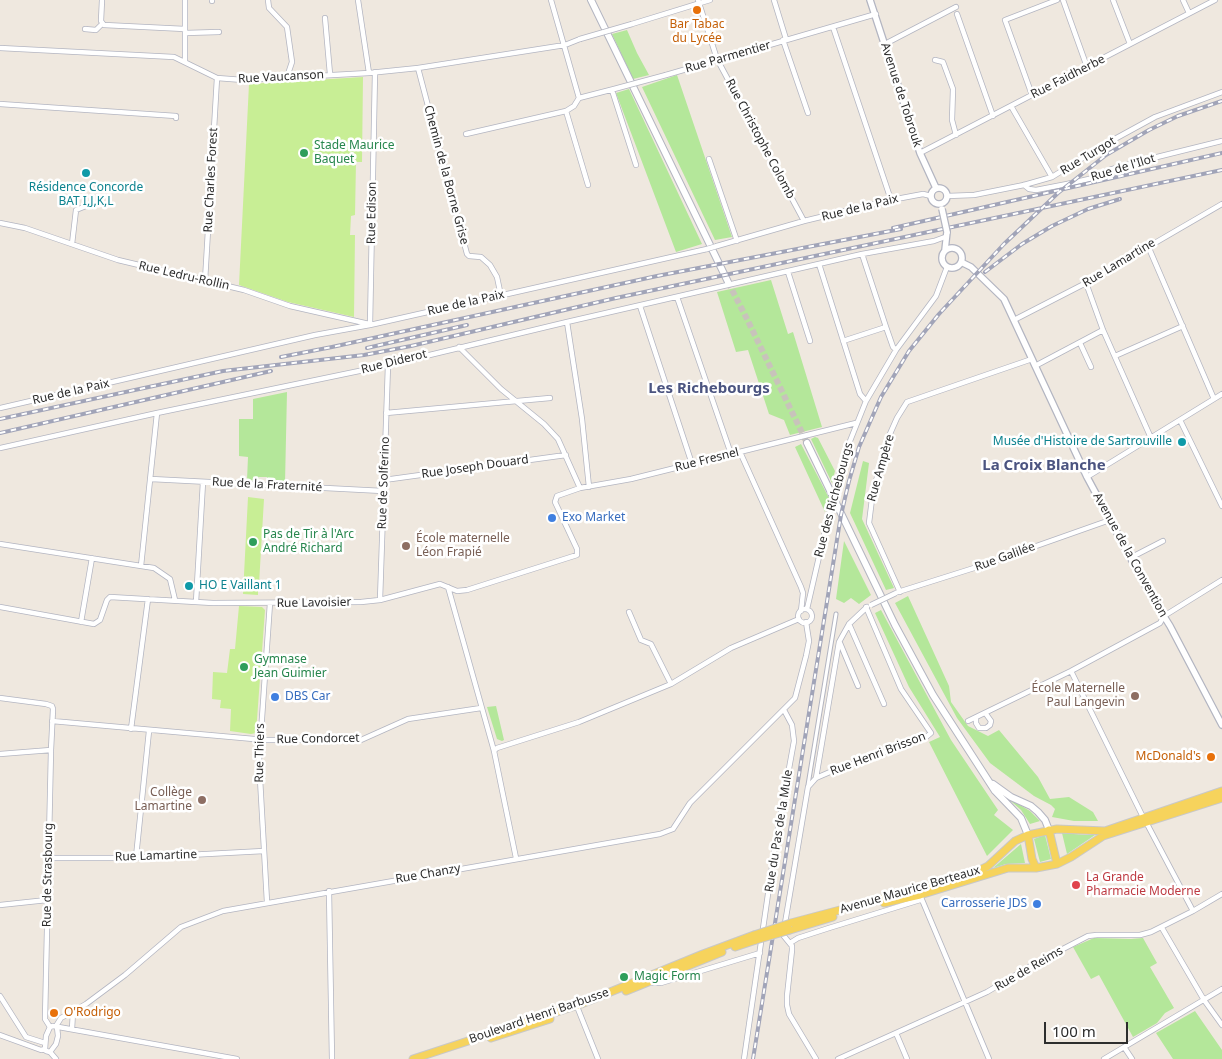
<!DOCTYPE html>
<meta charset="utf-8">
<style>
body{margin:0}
#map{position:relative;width:1222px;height:1059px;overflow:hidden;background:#efe8df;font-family:"Noto Sans",sans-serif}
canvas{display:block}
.scale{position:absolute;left:1044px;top:1022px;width:84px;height:22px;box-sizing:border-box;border:2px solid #2d2d2d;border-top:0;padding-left:6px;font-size:15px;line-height:18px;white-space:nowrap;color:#2d2d2d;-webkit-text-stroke:4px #fff;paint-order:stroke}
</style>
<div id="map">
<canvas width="1222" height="1059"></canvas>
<div class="scale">100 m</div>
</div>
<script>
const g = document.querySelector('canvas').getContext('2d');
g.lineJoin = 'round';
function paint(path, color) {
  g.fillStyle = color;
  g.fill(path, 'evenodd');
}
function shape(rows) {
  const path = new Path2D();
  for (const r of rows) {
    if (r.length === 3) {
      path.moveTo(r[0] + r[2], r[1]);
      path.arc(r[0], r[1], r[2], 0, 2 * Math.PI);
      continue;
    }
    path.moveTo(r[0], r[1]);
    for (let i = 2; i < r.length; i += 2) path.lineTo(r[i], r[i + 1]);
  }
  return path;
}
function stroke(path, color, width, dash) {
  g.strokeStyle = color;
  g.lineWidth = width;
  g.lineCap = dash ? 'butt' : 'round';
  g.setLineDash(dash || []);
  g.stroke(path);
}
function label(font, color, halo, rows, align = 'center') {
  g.font = font + ' "Noto Sans",sans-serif';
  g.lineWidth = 5;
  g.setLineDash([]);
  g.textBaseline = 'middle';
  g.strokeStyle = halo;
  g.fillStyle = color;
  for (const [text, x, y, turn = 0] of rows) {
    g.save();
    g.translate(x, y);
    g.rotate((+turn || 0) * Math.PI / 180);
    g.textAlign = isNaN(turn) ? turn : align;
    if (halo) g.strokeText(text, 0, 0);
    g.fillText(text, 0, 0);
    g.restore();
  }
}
paint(shape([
 [627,30,637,53,649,75,633,79,612,34],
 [677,75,732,237,715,240,642,87],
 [629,89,702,244,676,252,616,93],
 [771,280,788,334,793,332,822,427,790,435,784,420,769,414,748,350,736,352,717,292],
 [287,392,285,483,267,482,267,477,259,477,258,481,247,480,248,457,239,456,239,419,253,419,253,399],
 [815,437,818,438,835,471,832,483,811,439],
 [801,444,829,498,825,512,795,447],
 [863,461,869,463,862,519,894,588,886,590,850,513],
 [844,541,871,595,859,604,851,598,844,603,836,599],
 [908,596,949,686,951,702,968,726,988,736,999,730,1038,777,1050,799,1069,797,1093,812,1098,821,1074,821,1052,817,1055,809,1051,805,1034,796,990,763,957,718,895,603],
 [881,610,951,740,998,810,994,815,1013,830,987,856,929,742,940,737,909,687,875,613],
 [496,706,504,740,502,741,497,739,487,707],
 [1005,796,1030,811,1040,821,1030,824,1021,810],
 [1062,833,1086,835,1095,835,1067,854],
 [1045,835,1051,859,1040,862,1034,839],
 [1021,844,1025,863,1006,864,993,868],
 [1094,938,1131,939,1143,938,1157,963,1150,967,1174,1008,1165,1013,1157,1023,1133,1037,1099,975,1091,979,1073,947],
 [1195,1011,1222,1050,1222,1059,1173,1059,1156,1033]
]), '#b4e79a');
paint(shape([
 [363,77,362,162,356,162,355,215,351,216,350,235,355,235,354,317,288,302,239,285,249,84],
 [248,497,264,499,259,584,257,585,256,590,258,591,258,595,243,594],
 [239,606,262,607,265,610,256,733,251,734,230,731,231,709,220,708,221,700,212,699,213,672,227,673,230,649,235,649]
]), '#c8ee95');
stroke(shape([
 [728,282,747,319,807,443]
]), '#c8c3bb', 6, [6, 3]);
const pedestrian = shape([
 [808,785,836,614]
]);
const minor = shape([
 [102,0,101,21,104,25,185,29],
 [185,0,185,62],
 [212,0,212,1],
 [268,0,269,8,287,27,292,62,287,77],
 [358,0,369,73],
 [551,0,579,98],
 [698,0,717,59,804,221],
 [774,0,786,39],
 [1063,0,1087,67],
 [1113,0,1130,44],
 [1183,0,1189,13],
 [957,14,993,116],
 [325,18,330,74],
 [632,24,710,0],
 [833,27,891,200],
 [85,29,96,30,102,24],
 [185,33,219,32],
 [783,40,808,113],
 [885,44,956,7],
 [0,48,174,57,217,78,243,80,369,73,418,68,565,45,580,39],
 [935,60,943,62,953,89,952,120,956,135],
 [418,68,467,254,469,256,481,257,490,265,497,277,501,296],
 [666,75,876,14],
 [612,90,636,165],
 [1032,95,1005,20,1057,0],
 [579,98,614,89],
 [0,104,176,116,176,118],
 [1011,106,1052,177],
 [566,111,588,185],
 [466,134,566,111,574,106,579,98],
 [920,153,1215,0],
 [709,159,737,241],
 [1024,185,1029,189,1036,190,1067,184,1089,179,1109,170,1141,161,1222,141],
 [947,196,974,195,1024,185,1052,177,1102,146,1155,117,1222,92],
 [0,223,25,228,118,260,244,290,290,306,369,324],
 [72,244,76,210,86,206],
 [717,246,804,221,891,200,923,194,931,196],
 [1148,246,1214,399],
 [862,254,886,327,893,347,896,350],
 [819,264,860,394,866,401],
 [788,272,810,341],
 [205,281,217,78],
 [1086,283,1103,330,1151,438],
 [677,297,731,454],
 [640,306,692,464],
 [1014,320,1086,283,1222,204],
 [567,322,582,419,589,487],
 [370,325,375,72],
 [843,341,886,327],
 [1080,343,1091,367],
 [459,347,501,389,544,424,558,439,580,488],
 [1115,356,1183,326],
 [1035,366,1103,330],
 [0,408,315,335,370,325,707,249],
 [386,413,550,398],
 [1180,420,1222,506],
 [0,448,157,413,388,365,567,322,862,254,934,241,945,237],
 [740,452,801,587,803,593,801,611],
 [844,456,866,401,896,350,936,296,947,267],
 [1087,477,1222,394],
 [151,479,383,491],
 [384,480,566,455],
 [0,544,154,568,170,579,175,600],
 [1130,558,1163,541],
 [141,566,157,413],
 [448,587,494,751,516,858],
 [898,592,974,568,1110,520],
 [900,592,869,523,873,491,889,436,897,418,907,402,1032,359],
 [380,600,388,365],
 [196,602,203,482],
 [0,607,94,624,100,620,107,600,110,597,213,603,361,602,380,600,440,584,457,591,467,590,577,555,577,549,555,502,557,496,580,488,631,479,856,423],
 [807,609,827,522],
 [805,616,7],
 [629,612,641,640,651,644,671,684],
 [81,622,92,558],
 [849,624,884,704],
 [840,643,858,686],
 [1071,671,1143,817],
 [0,698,46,704,52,706,53,709,51,750,45,1019,50,1027],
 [976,718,976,723,979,728,986,728,990,725,991,721,986,714],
 [52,721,265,740,361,740,408,719,481,708],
 [968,721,1071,671,1160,623,1164,616,1222,580],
 [131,729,148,599],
 [494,751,497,748,579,722,671,684,731,648,799,619],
 [0,754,51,750],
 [816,778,839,642,849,624,867,607],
 [1146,822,1193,911],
 [136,857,149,731],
 [48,858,131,858,264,851],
 [329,891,332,1059],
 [920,895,989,1059],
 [267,902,259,761,270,603],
 [0,905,47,900],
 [1162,928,1204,1000,1222,1025],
 [790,943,798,938,829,928,920,900],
 [651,983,661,983,760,953],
 [0,996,26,1037,45,1043],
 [578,1009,598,1059],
 [56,1026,61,1018,86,1004,125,975,181,927,223,911,660,834,673,829,690,803,795,698,806,656,809,641,806,622],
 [57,1027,58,1036,56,1044,50,1052,46,1051,45,1049,46,1036,50,1027,53,1026,237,1059],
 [72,1029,73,1012],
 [896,1033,907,1059],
 [0,1035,41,1050,45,1049],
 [1124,1047,1132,1059],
 [50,1052,56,1059],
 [744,1059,775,846,794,741,792,725,784,710],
 [816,1059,789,1014,787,1005,787,996,792,950,792,946,783,935,808,787,816,778,830,772,925,738,931,733,901,689,866,607],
 [838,1059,987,992,1034,964,1088,936,1097,935,1140,935,1151,932,1193,911,1222,894],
 [1104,1059,1222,989]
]);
const tertiary = shape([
 [870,0,920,153,936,188],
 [939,196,8],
 [952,258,10],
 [945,250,947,232],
 [961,262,971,267,1004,299,1087,477,1150,594,1170,626,1222,725]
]);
const secondary = shape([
 [591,0,728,282],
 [807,443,895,625,933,695,995,791,1021,818,1028,835],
 [993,784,1011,797,1031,806,1038,812,1045,820,1049,830]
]);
const primary = shape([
 [1049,830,1057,864],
 [1028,835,1032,859,1036,868],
 [884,903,920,895,1008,868,1036,868,1057,864,1071,857,1103,836,1222,798],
 [791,923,919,889,980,870,988,866,1015,841,1028,835,1057,829,1105,831,1222,791],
 [790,930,833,917],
 [735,947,756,940],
 [626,991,722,952],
 [491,1038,550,1019],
 [413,1059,581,1004,703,954,754,935]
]);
stroke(pedestrian, '#b3b5c1', 5);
stroke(minor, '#b3b5c1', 6);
stroke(tertiary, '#b3b5c1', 8);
stroke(secondary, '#b3b5c1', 8);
stroke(primary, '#c8c8c8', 9);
stroke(pedestrian, '#fff', 3);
stroke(minor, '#fff', 4.5);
stroke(tertiary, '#fff', 5.5);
stroke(secondary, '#fff', 6);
stroke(primary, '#f6d35c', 7);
const rail = shape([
 [893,228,1222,153],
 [985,272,1022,244,1052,226,1088,209,1120,199],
 [367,348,467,325],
 [281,357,332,347,657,276,901,229],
 [0,419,223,371,364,355,411,346,616,298,1222,170],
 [0,433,271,371],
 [753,1059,841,515,849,481,859,447,881,397,909,351,939,314,1004,244,1058,193,1106,155,1149,130,1178,116,1222,101]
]);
stroke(rail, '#a1a4b8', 4);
stroke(rail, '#fff', 2, [5.5]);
const minorBridge = shape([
 [580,39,632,24],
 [614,89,666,75],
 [707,249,717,246],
 [827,522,844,456],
 [871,605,896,593]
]);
const tertiaryBridge = shape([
 [942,209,947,232]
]);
const primaryBridge = shape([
 [754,935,791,923],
 [756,940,790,930]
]);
stroke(minorBridge, '#b3b5c1', 6, []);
stroke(tertiaryBridge, '#b3b5c1', 8, []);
stroke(primaryBridge, '#c8c8c8', 9, []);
stroke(minorBridge, '#fff', 4.5);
stroke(tertiaryBridge, '#fff', 5.5);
stroke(primaryBridge, '#f6d35c', 7);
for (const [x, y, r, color] of [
 [697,10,5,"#e8710a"],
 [304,153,5,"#2e9e5b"],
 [86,173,5,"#0f9aa8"],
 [1182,442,5,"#0f9aa8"],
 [552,518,5,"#3f7fe0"],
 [253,542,5,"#2e9e5b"],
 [406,546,5,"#8d6e63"],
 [189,586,5,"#0f9aa8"],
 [244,667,5,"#2e9e5b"],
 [1135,696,5,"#8d6e63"],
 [275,697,5,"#3f7fe0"],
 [1211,757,5,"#e8710a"],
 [202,800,5,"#8d6e63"],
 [1076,885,5,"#e0444e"],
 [1037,904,5,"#3f7fe0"],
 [624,977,5,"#2e9e5b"],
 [54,1013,5,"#e8710a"]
]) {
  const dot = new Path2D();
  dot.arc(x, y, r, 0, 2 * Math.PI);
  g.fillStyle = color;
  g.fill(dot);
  stroke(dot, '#fff', 2);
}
label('12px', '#c56008', '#fff', [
 ["Bar Tabac",697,25],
 ["du Lycée",697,39],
 ["McDonald's",1201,757,"right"],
 ["O'Rodrigo",64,1013,"left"]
]);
label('12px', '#2d2d2d', '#fff', [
 ["Rue Parmentier",728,57,-16],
 ["Rue Vaucanson",281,77,-3],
 ["Rue Faidherbe",1068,77,-27],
 ["Avenue de Tobrouk",901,95,72],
 ["Rue Christophe Colomb",760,139,62],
 ["Rue Turgot",1088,156,-31],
 ["Rue de l'Ilot",1123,168,-17],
 ["Chemin de la Borne Grise",446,175,75],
 ["Rue Charles Forest",211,180,-87],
 ["Rue de la Paix",860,208,-14],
 ["Rue Edison",372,213,-89],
 ["Rue Lamartine",1119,263,-31],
 ["Rue Ledru-Rollin",184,276,13],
 ["Rue de la Paix",466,303,-13],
 ["Rue Diderot",394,362,-14],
 ["Rue de la Paix",71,392,-13],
 ["Rue Fresnel",707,460,-14],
 ["Rue Joseph Douard",475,467,-8],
 ["Rue Ampère",881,468,-74],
 ["Rue de Solferino",384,483,-88],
 ["Rue de la Fraternité",267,485,3],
 ["Rue des Richebourgs",834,500,-75],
 ["Avenue de la Convention",1130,555,61],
 ["Rue Galilée",1005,557,-20],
 ["Rue Lavoisier",314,603,-1],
 ["Rue Condorcet",318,739,-1],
 ["Rue Thiers",260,753,-89],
 ["Rue Henri Brisson",878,754,-21],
 ["Rue du Pas de la Mule",779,831,-81],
 ["Rue Lamartine",156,856,-2],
 ["Rue Chanzy",428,874,-10],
 ["Rue de Strasbourg",48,875,-89],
 ["Avenue Maurice Berteaux",910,890,-16],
 ["Rue de Reims",1029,969,-30],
 ["Boulevard Henri Barbusse",539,1016,-19]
]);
label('12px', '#27864d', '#fff', [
 ["Stade Maurice",314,146],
 ["Baquet",314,160],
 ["Pas de Tir à l'Arc",263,535],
 ["André Richard",263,549],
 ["Gymnase",254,660],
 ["Jean Guimier",254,674],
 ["Magic Form",634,977]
], 'left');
label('12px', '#0d838f', '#fff', [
 ["Résidence Concorde",86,188],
 ["BAT I,J,K,L",86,202],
 ["Musée d'Histoire de Sartrouville",1172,442,"right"],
 ["HO E Vaillant 1",199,586,"left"]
]);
label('12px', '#366cbe', '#fff', [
 ["Exo Market",562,518],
 ["DBS Car",285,697],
 ["Carrosserie JDS",1027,904,"right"]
], 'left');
label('12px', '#785e54', '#fff', [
 ["École maternelle",416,539,"left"],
 ["Léon Frapié",416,553,"left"],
 ["École Maternelle",1125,689],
 ["Paul Langevin",1125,703],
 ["Collège",192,793],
 ["Lamartine",192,807]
], 'right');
label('12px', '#be3a42', '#fff', [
 ["La Grande",1086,878],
 ["Pharmacie Moderne",1086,892]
], 'left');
label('bold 15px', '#4b5480', '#fff', [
 ["Les Richebourgs",709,389],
 ["La Croix Blanche",1044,466]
]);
</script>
